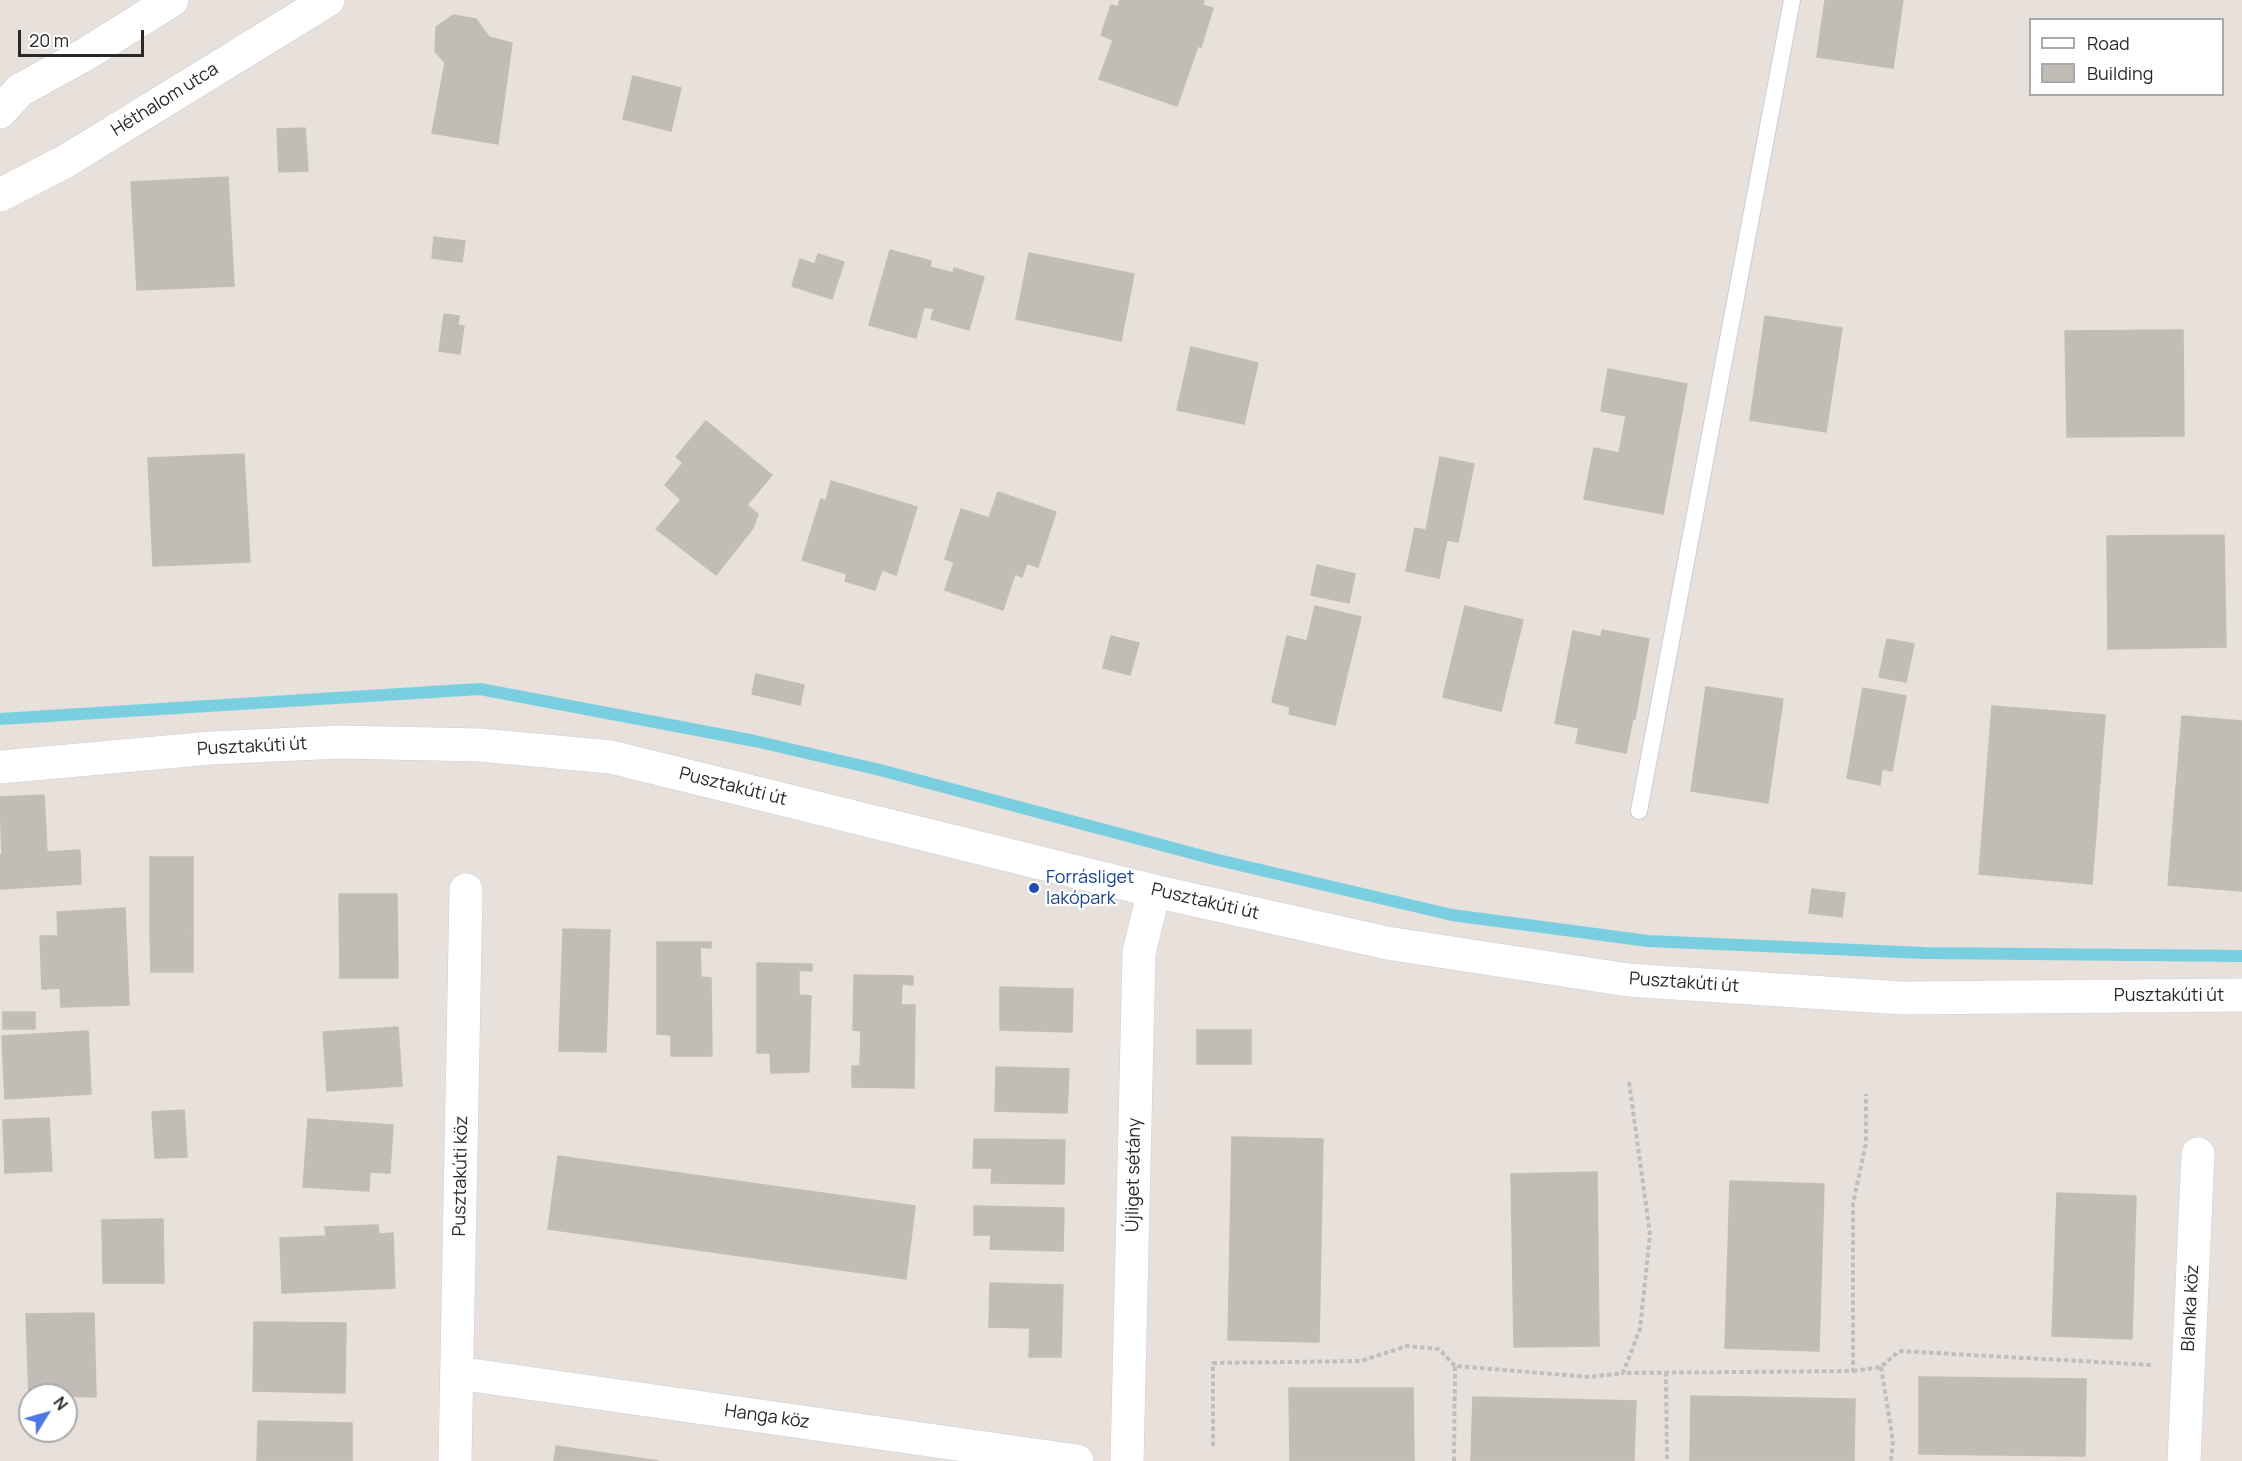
<!DOCTYPE html>
<meta charset="utf-8">
<style>
body{margin:0}
#map{position:relative;width:2242px;height:1461px;overflow:hidden;background:#e8e1db;font-family:Manrope,sans-serif}
canvas{display:block}
.legend{position:absolute;left:2029px;top:18px;width:195px;height:78px;box-sizing:border-box;background:#fff;border:2px solid #a9a9a9;margin:0;padding:8px 10px;list-style:none;font-size:18px;color:#282828}
.legend li{display:flex;align-items:center;gap:12px;height:30px}
.legend b{width:30px;border:2px solid #a9a9a9}
.north{position:absolute;left:18px;top:1383px;width:60px;height:60px;box-sizing:border-box;background:#fff;border:2px solid #a9a9a9;border-radius:50%;rotate:53deg;font-size:16px;font-weight:700;line-height:24px;text-align:center;color:#282828}
.north::after{content:'';display:block;margin:auto;width:21px;height:27px;background:#4d77e3;clip-path:polygon(50% 0,100% 100%,50% 72%,0 100%)}
.scale{position:absolute;left:18px;top:30px;width:126px;height:27px;box-sizing:border-box;border:3px solid #282828;border-top:0;padding-left:8px;font-size:18px;line-height:21px;white-space:nowrap;color:#282828;-webkit-text-stroke:4px #fff;paint-order:stroke}
</style>
<div id="map">
<canvas width="2242" height="1461"></canvas>
<ul class="legend">
<li><b style="height:8px;background:#fff"></b>Road</li>
<li><b style="height:16px;background:#c1bcb6"></b>Building</li>
</ul>
<div class="north">N</div>
<div class="scale">20 m</div>
</div>
<script>
const g = document.querySelector('canvas').getContext('2d');
g.lineJoin = 'round';
function shape(rows) {
  const path = new Path2D();
  for (const r of rows) {
    path.moveTo(r[0], r[1]);
    for (let i = 2; i < r.length; i += 2) path.lineTo(r[i], r[i + 1]);
  }
  return path;
}
function stroke(path, color, width, dash) {
  g.strokeStyle = color;
  g.lineWidth = width;
  g.lineCap = dash ? 'butt' : 'round';
  g.setLineDash(dash || []);
  g.stroke(path);
}
function paint(path, color) {
  g.fillStyle = color;
  g.fill(path, 'evenodd');
}
function label(font, color, halo, rows, align = 'center') {
  g.font = font + ' Manrope,sans-serif';
  g.lineWidth = 4.5;
  g.setLineDash([]);
  g.textBaseline = 'middle';
  g.strokeStyle = halo;
  g.fillStyle = color;
  for (const [text, x, y, turn = 0] of rows) {
    g.save();
    g.translate(x, y);
    g.rotate((+turn || 0) * Math.PI / 180);
    g.textAlign = isNaN(turn) ? turn : align;
    if (halo) g.strokeText(text, 0, 0);
    g.fillText(text, 0, 0);
    g.restore();
  }
}
stroke(shape([
 [0,719,480,689,755,741,880,770,1214,859,1452,915,1648,941,1925,953,2242,956]
]), '#79cedf', 12);
const building = shape([
 [1120,0,1204,0,1203,5,1213,8,1201,47,1198,46,1177,106,1099,79,1113,40,1101,35,1111,5,1118,7,1120,0],
 [1825,0,1903,0,1893,68,1817,57,1825,0],
 [453,15,476,19,489,37,512,43,498,144,432,133,445,63,435,51,436,27,453,15],
 [633,76,681,88,671,131,623,119,633,76],
 [305,128,308,171,279,172,277,129,305,128],
 [228,177,234,286,137,290,131,182,228,177],
 [434,237,465,241,462,262,432,258,434,237],
 [890,250,931,261,930,267,953,273,954,268,984,277,969,330,931,319,934,309,924,307,916,338,869,325,890,250],
 [1029,253,1134,274,1121,341,1016,319,1029,253],
 [818,254,844,262,832,299,792,286,800,259,815,264,818,254],
 [444,314,459,316,458,325,464,326,460,354,439,351,444,314],
 [1765,316,1842,328,1826,432,1750,420,1765,316],
 [2183,330,2184,436,2067,437,2065,331,2183,330],
 [1191,347,1258,363,1244,424,1177,410,1191,347],
 [1608,369,1687,384,1663,514,1584,499,1594,448,1619,453,1626,416,1601,411,1608,369],
 [706,421,772,475,747,505,758,514,753,528,716,575,656,529,681,500,665,485,683,463,676,457,706,421],
 [244,454,250,562,153,566,148,458,244,454],
 [1440,457,1474,464,1458,542,1447,540,1439,578,1406,571,1415,528,1426,530,1440,457],
 [831,481,917,507,896,575,882,570,875,590,845,581,847,574,802,560,821,499,826,501,831,481],
 [998,492,1056,512,1038,567,1027,563,1022,577,1015,574,1003,610,945,590,954,562,945,559,961,509,989,518,998,492],
 [2224,535,2226,647,2108,649,2107,536,2224,535],
 [1317,565,1355,574,1349,603,1311,595,1317,565],
 [1315,606,1361,617,1335,725,1289,714,1290,707,1272,702,1287,636,1307,641,1315,606],
 [1465,606,1523,620,1501,711,1443,697,1465,606],
 [1602,630,1649,639,1635,719,1633,718,1626,753,1576,743,1579,728,1555,723,1573,631,1601,637,1602,630],
 [1111,636,1139,643,1130,675,1103,668,1111,636],
 [1887,639,1914,644,1906,682,1879,677,1887,639],
 [756,674,804,685,800,705,752,694,756,674],
 [1706,687,1783,699,1768,803,1691,791,1706,687],
 [1863,688,1906,696,1892,771,1882,769,1880,785,1847,778,1863,688],
 [1992,706,2105,715,2092,884,1979,874,1992,706],
 [2182,716,2242,721,2242,891,2168,885,2182,716],
 [44,795,47,852,80,850,81,884,0,889,0,855,2,855,0,797,44,795],
 [150,857,193,857,193,933,150,934,150,857],
 [1812,889,1845,893,1842,917,1809,913,1812,889],
 [339,894,397,894,398,978,340,978,339,894],
 [125,908,129,1005,61,1007,60,988,42,989,40,936,58,936,57,912,125,908],
 [563,929,610,930,606,1052,559,1051,563,929],
 [193,933,193,972,151,972,150,934,193,933],
 [657,942,711,942,711,948,700,947,701,977,711,978,712,1056,671,1056,671,1035,657,1034,657,942],
 [757,963,812,964,812,971,799,970,799,995,811,996,809,1072,771,1073,770,1053,757,1053,757,963],
 [854,975,913,976,913,985,902,984,901,1005,915,1005,914,1088,852,1087,852,1066,860,1066,861,1031,853,1030,854,975],
 [1000,987,1073,989,1072,1032,1000,1030,1000,987],
 [3,1012,35,1012,35,1029,3,1029,3,1012],
 [398,1027,402,1086,327,1091,323,1032,398,1027],
 [1197,1030,1251,1030,1251,1064,1197,1064,1197,1030],
 [88,1031,91,1094,5,1099,2,1036,88,1031],
 [996,1067,1069,1069,1067,1113,995,1111,996,1067],
 [184,1110,187,1157,155,1158,152,1112,184,1110],
 [49,1118,52,1171,5,1173,3,1120,49,1118],
 [308,1119,393,1125,390,1173,370,1172,369,1191,303,1187,308,1119],
 [1232,1137,1323,1139,1319,1342,1228,1340,1232,1137],
 [974,1139,1065,1140,1064,1184,991,1183,992,1168,973,1168,974,1139],
 [558,1156,915,1206,906,1279,548,1229,558,1156],
 [1597,1172,1599,1346,1514,1347,1511,1174,1597,1172],
 [1730,1181,1824,1184,1819,1351,1725,1348,1730,1181],
 [2057,1193,2136,1196,2132,1339,2052,1336,2057,1193],
 [974,1206,1064,1208,1063,1251,990,1249,991,1235,974,1235,974,1206],
 [163,1219,164,1283,103,1283,102,1220,163,1219],
 [378,1225,379,1234,393,1233,395,1288,282,1293,280,1238,326,1236,325,1227,378,1225],
 [990,1283,1063,1285,1061,1357,1029,1357,1030,1328,989,1327,990,1283],
 [94,1313,96,1397,30,1395,29,1398,26,1314,94,1313],
 [254,1322,346,1323,345,1393,253,1391,254,1322],
 [1919,1377,2086,1379,2085,1456,1919,1454,1919,1377],
 [1289,1388,1413,1388,1414,1461,1290,1461,1289,1388],
 [1691,1396,1855,1399,1854,1461,1690,1461,1691,1396],
 [1473,1397,1636,1401,1634,1461,1471,1461,1473,1397],
 [258,1421,352,1423,352,1461,257,1461,258,1421],
 [556,1446,658,1461,554,1461,556,1446]
]);
paint(building, '#c1bcb6');
stroke(building, '#c3bdb5', 1.5);
const service = shape([
 [1639,811,1792,0]
]);
const minor = shape([
 [0,112,20,90,86,54,172,0],
 [0,195,66,161,328,0],
 [457,1373,1077,1461],
 [455,1461,466,890],
 [1127,1461,1139,953,1154,891],
 [2184,1461,2198,1154]
]);
const tertiary = shape([
 [0,767,211,748,340,742,480,745,611,757,1154,891,1387,943,1628,980,1902,998,2242,995]
]);
stroke(service, '#c9cdd8', 18);
stroke(minor, '#c9cdd8', 34);
stroke(tertiary, '#c9cdd8', 34);
stroke(shape([
 [1629,1082,1650,1234,1640,1329,1623,1373,1853,1371,1853,1204,1866,1143,1866,1094],
 [1881,1367,1893,1441,1891,1461],
 [1853,1371,1881,1367,1899,1351,2152,1365],
 [1666,1372,1667,1461],
 [1213,1446,1213,1363,1361,1361,1407,1346,1439,1349,1455,1366],
 [1454,1461,1455,1366,1590,1377,1623,1373]
]), '#bebebe', 4, [4.5, 3]);
stroke(service, '#fff', 16);
stroke(minor, '#fff', 33);
stroke(tertiary, '#fff', 33);
for (const [x, y, r, color] of [
 [1034,888,6,"#1a4fb4"]
]) {
  const dot = new Path2D();
  dot.arc(x, y, r, 0, 2 * Math.PI);
  g.fillStyle = color;
  g.fill(dot);
  stroke(dot, '#fff', 2);
}
label('18px', '#282828', '#fff', [
 ["Héthalom utca",165,100,-32],
 ["Pusztakúti út",252,747,-3],
 ["Pusztakúti út",733,787,14],
 ["Pusztakúti út",1205,902,13],
 ["Pusztakúti út",1684,983,4],
 ["Pusztakúti út",2169,996],
 ["Újliget sétány",1134,1175,-89],
 ["Pusztakúti köz",461,1176,-89],
 ["Blanka köz",2191,1308,-87],
 ["Hanga köz",767,1417,8]
]);
label('18px', '#164399', '#fff', [
 ["Forrásliget",1046,878],
 ["lakópark",1046,899]
], 'left');
</script>
